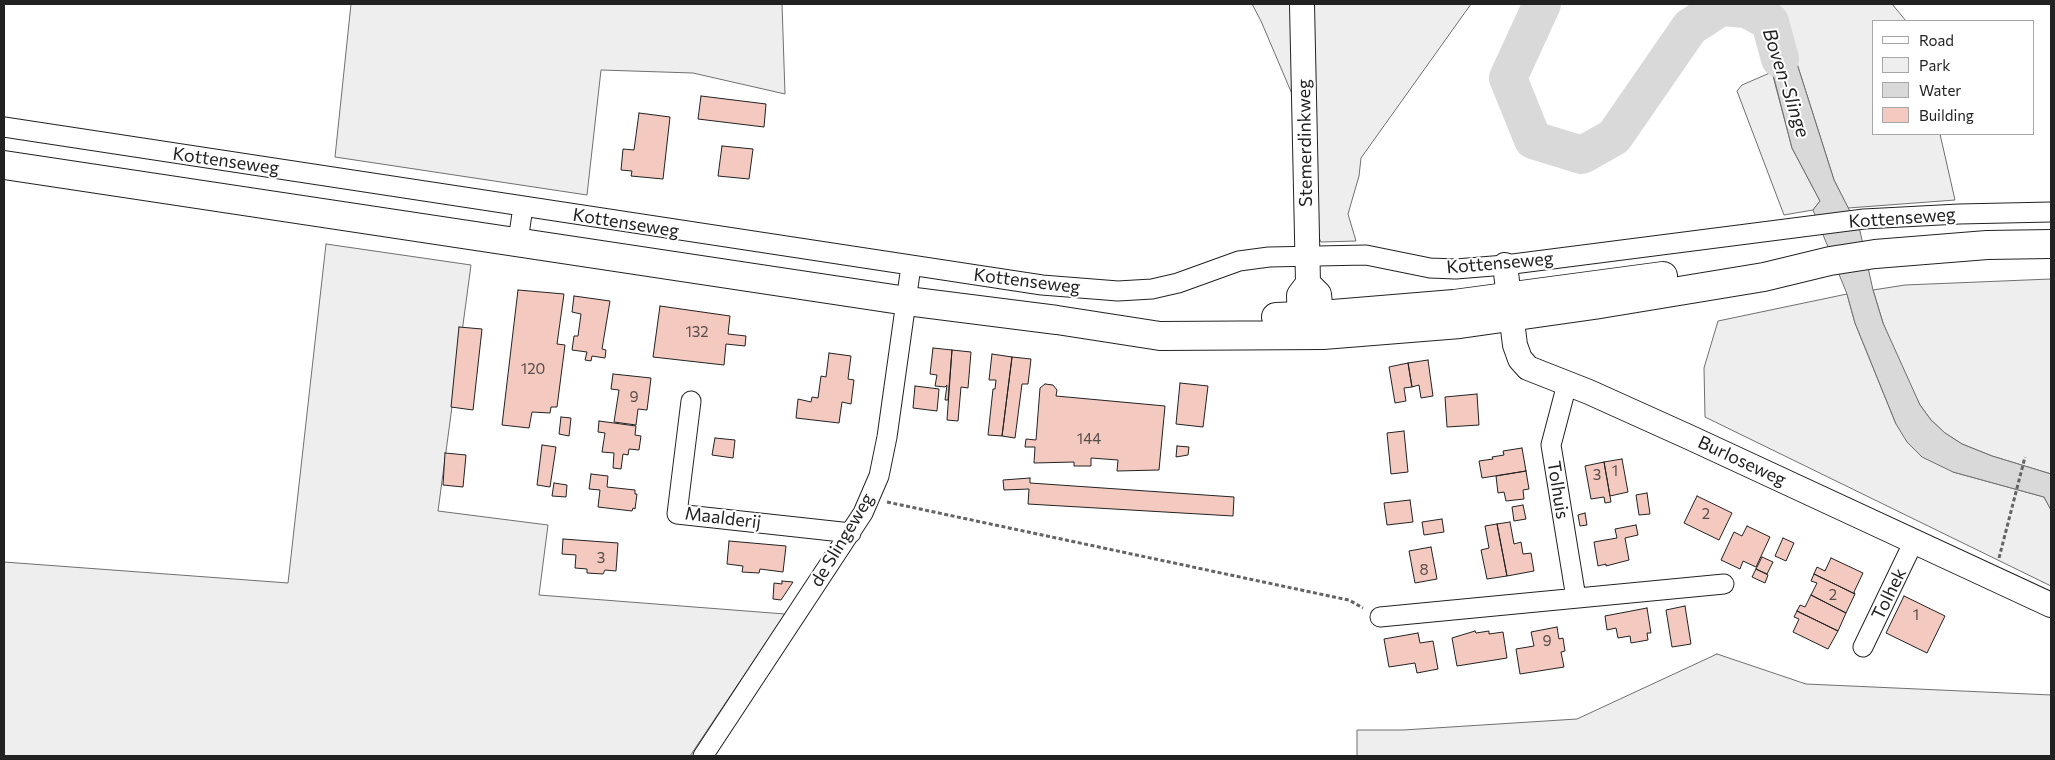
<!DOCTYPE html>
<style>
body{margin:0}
#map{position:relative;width:2055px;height:760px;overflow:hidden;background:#fff;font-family:Commissioner,sans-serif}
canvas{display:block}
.frame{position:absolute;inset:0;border:5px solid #222;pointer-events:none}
.legend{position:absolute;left:1872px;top:20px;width:162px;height:115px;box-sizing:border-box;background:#fff;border:1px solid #a7a7a7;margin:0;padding:6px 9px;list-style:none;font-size:15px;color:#222}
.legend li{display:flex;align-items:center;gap:10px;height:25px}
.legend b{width:25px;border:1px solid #a7a7a7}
</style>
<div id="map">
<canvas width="2055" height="760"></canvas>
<div class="frame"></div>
<ul class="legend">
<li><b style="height:6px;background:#fff"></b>Road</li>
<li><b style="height:14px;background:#eee"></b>Park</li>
<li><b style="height:14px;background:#d9d9d9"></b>Water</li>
<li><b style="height:14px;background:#f3c9c0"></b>Building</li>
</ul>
</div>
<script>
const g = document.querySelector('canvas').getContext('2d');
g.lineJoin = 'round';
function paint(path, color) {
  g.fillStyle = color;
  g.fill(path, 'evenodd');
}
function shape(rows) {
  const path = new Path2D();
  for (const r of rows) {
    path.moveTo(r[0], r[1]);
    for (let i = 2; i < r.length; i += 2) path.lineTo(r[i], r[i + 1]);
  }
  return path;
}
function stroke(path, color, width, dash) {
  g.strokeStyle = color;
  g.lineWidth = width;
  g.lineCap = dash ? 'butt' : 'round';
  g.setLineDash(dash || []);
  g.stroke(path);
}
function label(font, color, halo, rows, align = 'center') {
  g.font = font + ' Commissioner,sans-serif';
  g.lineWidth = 4;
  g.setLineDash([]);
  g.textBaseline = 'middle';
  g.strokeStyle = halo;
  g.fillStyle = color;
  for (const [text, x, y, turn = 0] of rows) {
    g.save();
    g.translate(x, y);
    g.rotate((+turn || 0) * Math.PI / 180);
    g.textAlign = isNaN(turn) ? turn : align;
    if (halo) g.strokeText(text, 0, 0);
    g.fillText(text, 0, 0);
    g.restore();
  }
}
const green = shape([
 [351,4,782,4,785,94,693,73,601,70,587,195,335,157,351,4],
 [1252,4,1291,4,1292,94,1261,21,1252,4],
 [1312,4,1471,4,1361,158,1359,176,1348,214,1356,241,1321,242,1315,230,1312,4],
 [1778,4,1892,4,1906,21,1874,21,1874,134,1940,134,1955,200,1848,208,1834,180,1778,4],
 [1772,72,1792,148,1820,201,1813,210,1784,215,1737,91,1742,85,1772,72],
 [326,244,471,265,438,511,548,525,539,595,785,614,690,756,4,756,4,562,288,583,326,244],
 [2051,279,2051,474,1992,456,1962,444,1945,433,1931,420,1920,405,1908,382,1883,323,1873,290,1905,285,2051,279],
 [1847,294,1855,323,1896,424,1953,472,2044,497,2051,510,2051,586,1705,417,1704,368,1718,321,1847,294],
 [1717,654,1806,684,2051,695,2051,756,1357,756,1357,730,1403,730,1577,719,1717,654]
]);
paint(green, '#eee');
stroke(green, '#6f6f6f', 1);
const water = shape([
 [1755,4,1778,4,1834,180,1860,231,1873,290,1883,323,1920,405,1931,420,1945,433,1962,444,1992,456,2051,474,2051,510,2044,497,1953,472,1922,457,1907,442,1896,424,1855,323,1847,294,1813,210,1820,201,1792,148,1755,4]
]);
paint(water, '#d9d9d9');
stroke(water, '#6f6f6f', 1);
stroke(shape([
 [1542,4,1508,78,1533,140,1582,155,1614,137,1690,27,1721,7,1747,9,1770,22,1780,59]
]), '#d9d9d9', 38);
const building = shape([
 [701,96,766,104,764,127,698,119,701,96],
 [639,113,670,117,663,179,631,176,632,171,621,170,623,149,634,150,639,113],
 [722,146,753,149,749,179,718,176,722,146],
 [518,290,564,294,557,344,565,345,557,407,551,407,550,413,532,412,529,428,502,425,518,290],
 [574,296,610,301,602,349,606,350,605,358,592,356,591,361,585,360,587,352,572,350,574,336,578,336,581,314,572,312,574,296],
 [660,306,730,316,728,334,746,336,745,346,726,344,724,365,653,357,660,306],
 [459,327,482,329,473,410,451,407,459,327],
 [933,348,952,350,948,400,945,400,947,385,945,387,935,386,937,375,930,374,933,348],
 [952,350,971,352,968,388,961,387,958,421,947,420,952,350],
 [829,353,851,356,848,379,854,380,851,404,842,402,839,423,796,418,798,399,811,402,812,397,818,398,821,376,826,377,829,353],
 [992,354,1012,357,1002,436,988,435,993,389,995,389,996,380,989,380,992,354],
 [1012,357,1031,359,1028,384,1022,384,1015,438,1002,436,1012,357],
 [1428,360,1433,396,1421,398,1419,385,1412,387,1408,363,1428,360],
 [1408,363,1412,387,1404,388,1406,401,1395,403,1389,367,1408,363],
 [613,374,651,378,647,410,638,409,636,425,614,422,619,390,611,389,613,374],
 [1180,383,1208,386,1203,427,1176,424,1180,383],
 [1045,384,1053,385,1057,390,1056,396,1165,406,1159,470,1117,471,1118,460,1091,458,1091,466,1074,466,1074,462,1034,463,1035,447,1025,447,1026,439,1036,440,1040,388,1045,384],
 [915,386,939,389,937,411,913,408,915,386],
 [1477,394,1479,425,1447,427,1445,397,1477,394],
 [561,417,571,418,569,436,559,434,561,417],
 [599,421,636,426,635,435,641,436,639,450,629,449,628,455,623,454,621,469,613,468,614,453,602,452,605,433,598,432,599,421],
 [1404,431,1408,472,1391,474,1387,433,1404,431],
 [715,438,735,440,733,458,712,455,715,438],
 [542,445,556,447,550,487,537,485,542,445],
 [1177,446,1189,447,1188,455,1176,457,1177,446],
 [1522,448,1526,471,1482,478,1479,461,1493,459,1492,457,1504,455,1503,451,1522,448],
 [445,453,466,455,463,487,443,485,445,453],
 [1622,459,1628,492,1610,496,1604,462,1622,459],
 [1604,462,1611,502,1605,503,1604,497,1591,499,1585,466,1604,462],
 [1526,471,1529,489,1523,490,1524,499,1506,501,1504,492,1498,493,1496,476,1526,471],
 [591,474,608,476,607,487,635,490,635,494,637,494,635,509,633,508,632,511,598,507,600,490,589,489,591,474],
 [1030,478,1030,483,1234,497,1233,516,1028,504,1029,489,1004,490,1003,480,1030,478],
 [554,483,567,485,566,497,552,496,554,483],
 [1647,493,1650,514,1639,515,1636,495,1647,493],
 [1697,496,1732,513,1719,540,1684,523,1697,496],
 [1410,500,1413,522,1387,525,1384,503,1410,500],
 [1523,505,1526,519,1514,521,1512,507,1523,505],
 [1585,513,1587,525,1580,526,1578,515,1585,513],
 [1442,519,1444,532,1424,535,1422,522,1442,519],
 [1510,522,1514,544,1521,542,1523,554,1531,553,1534,571,1507,576,1497,524,1510,522],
 [1497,524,1507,576,1487,579,1481,550,1489,548,1485,526,1497,524],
 [1636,525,1638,535,1625,538,1629,560,1606,566,1606,564,1598,566,1594,542,1617,538,1615,529,1636,525],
 [1747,526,1770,537,1756,567,1743,561,1740,569,1721,560,1734,532,1742,536,1747,526],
 [1783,538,1794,543,1786,561,1775,556,1783,538],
 [563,539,618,543,616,571,605,570,603,574,587,573,587,569,575,568,576,555,562,554,563,539],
 [729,541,786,546,783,572,760,569,759,573,742,572,743,566,727,564,729,541],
 [1431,547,1437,579,1415,583,1409,551,1431,547],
 [1762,557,1773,562,1767,574,1756,569,1762,557],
 [1831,558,1863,573,1854,592,1855,594,1814,574,1817,567,1825,571,1831,558],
 [1756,569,1768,575,1765,583,1752,577,1756,569],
 [1814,574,1855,594,1846,613,1811,595,1817,583,1811,581,1814,574],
 [782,581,793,582,781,600,773,599,774,583,782,584,782,581],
 [1811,595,1846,613,1838,631,1797,611,1800,605,1805,607,1811,595],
 [1904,596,1945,616,1927,653,1886,633,1904,596],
 [1685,606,1691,644,1672,647,1666,610,1685,606],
 [1647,608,1651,633,1647,633,1648,640,1631,643,1630,636,1618,638,1616,628,1607,630,1605,616,1647,608],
 [1797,611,1838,631,1828,649,1793,632,1799,619,1794,617,1797,611],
 [1557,627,1559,639,1563,638,1565,651,1561,652,1564,667,1520,674,1516,649,1534,646,1531,632,1557,627],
 [1475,631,1476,633,1489,631,1489,634,1503,632,1507,658,1457,666,1452,638,1475,631],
 [1418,633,1420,643,1433,641,1438,669,1417,673,1415,663,1389,667,1384,639,1418,633]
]);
paint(building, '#f3c9c0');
stroke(building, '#222', 1);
const minor = shape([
 [4,127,1042,285,1118,291,1152,289,1178,283,1239,261,1269,257,1366,255,1430,268,1456,269,1505,265,1864,219,1959,214,2051,212],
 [518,241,523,207],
 [1567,384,1551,445,1576,598],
 [691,401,677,514,851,533],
 [1380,617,1724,584],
 [1863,647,1914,541],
 [703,756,863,513,879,476,887,437,911,266]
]);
const tertiary = shape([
 [1505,265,1515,345,1520,359,1528,368,1589,392,1691,438,2051,605],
 [1308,283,1319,294,1323,334],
 [1300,334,1299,295,1308,283,1302,4]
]);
const primary = shape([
 [4,165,907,301,1057,320,1160,336,1323,335,1460,324,1594,305,1764,277,1830,261,1875,254,1987,245,2051,244],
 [1276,317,1321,315,1454,304,1663,276]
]);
stroke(minor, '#222', 21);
stroke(tertiary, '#222', 26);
stroke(primary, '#222', 30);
stroke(shape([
 [887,502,1334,597,1349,600,1363,608],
 [1999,558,2025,457]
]), '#646464', 3, [4, 2.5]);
stroke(minor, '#fff', 19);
stroke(tertiary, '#fff', 24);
stroke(primary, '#fff', 28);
label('15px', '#564c4a', null, [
 ["132",697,332],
 ["120",533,369],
 ["9",634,397],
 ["144",1089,439],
 ["1",1615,471],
 ["3",1597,475],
 ["2",1706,514],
 ["3",601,558],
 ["8",1424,570],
 ["2",1833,595],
 ["1",1916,615],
 ["9",1547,641]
]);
label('18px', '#222', '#fff', [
 ["Stemerdinkweg",1305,143,-91],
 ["Kottenseweg",226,161,8],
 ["Kottenseweg",1902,218,-4],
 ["Kottenseweg",626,223,9],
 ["Kottenseweg",1500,263,-5],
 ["Kottenseweg",1027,281,7],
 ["Burloseweg",1742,461,25],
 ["Tolhuis",1558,490,81],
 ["Maalderij",723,518,7],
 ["de Slingeweg",842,540,-59],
 ["Tolhek",1889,594,-64]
]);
label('italic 19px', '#222', '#fff', [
 ["Boven-Slinge",1786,83,72]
]);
</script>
